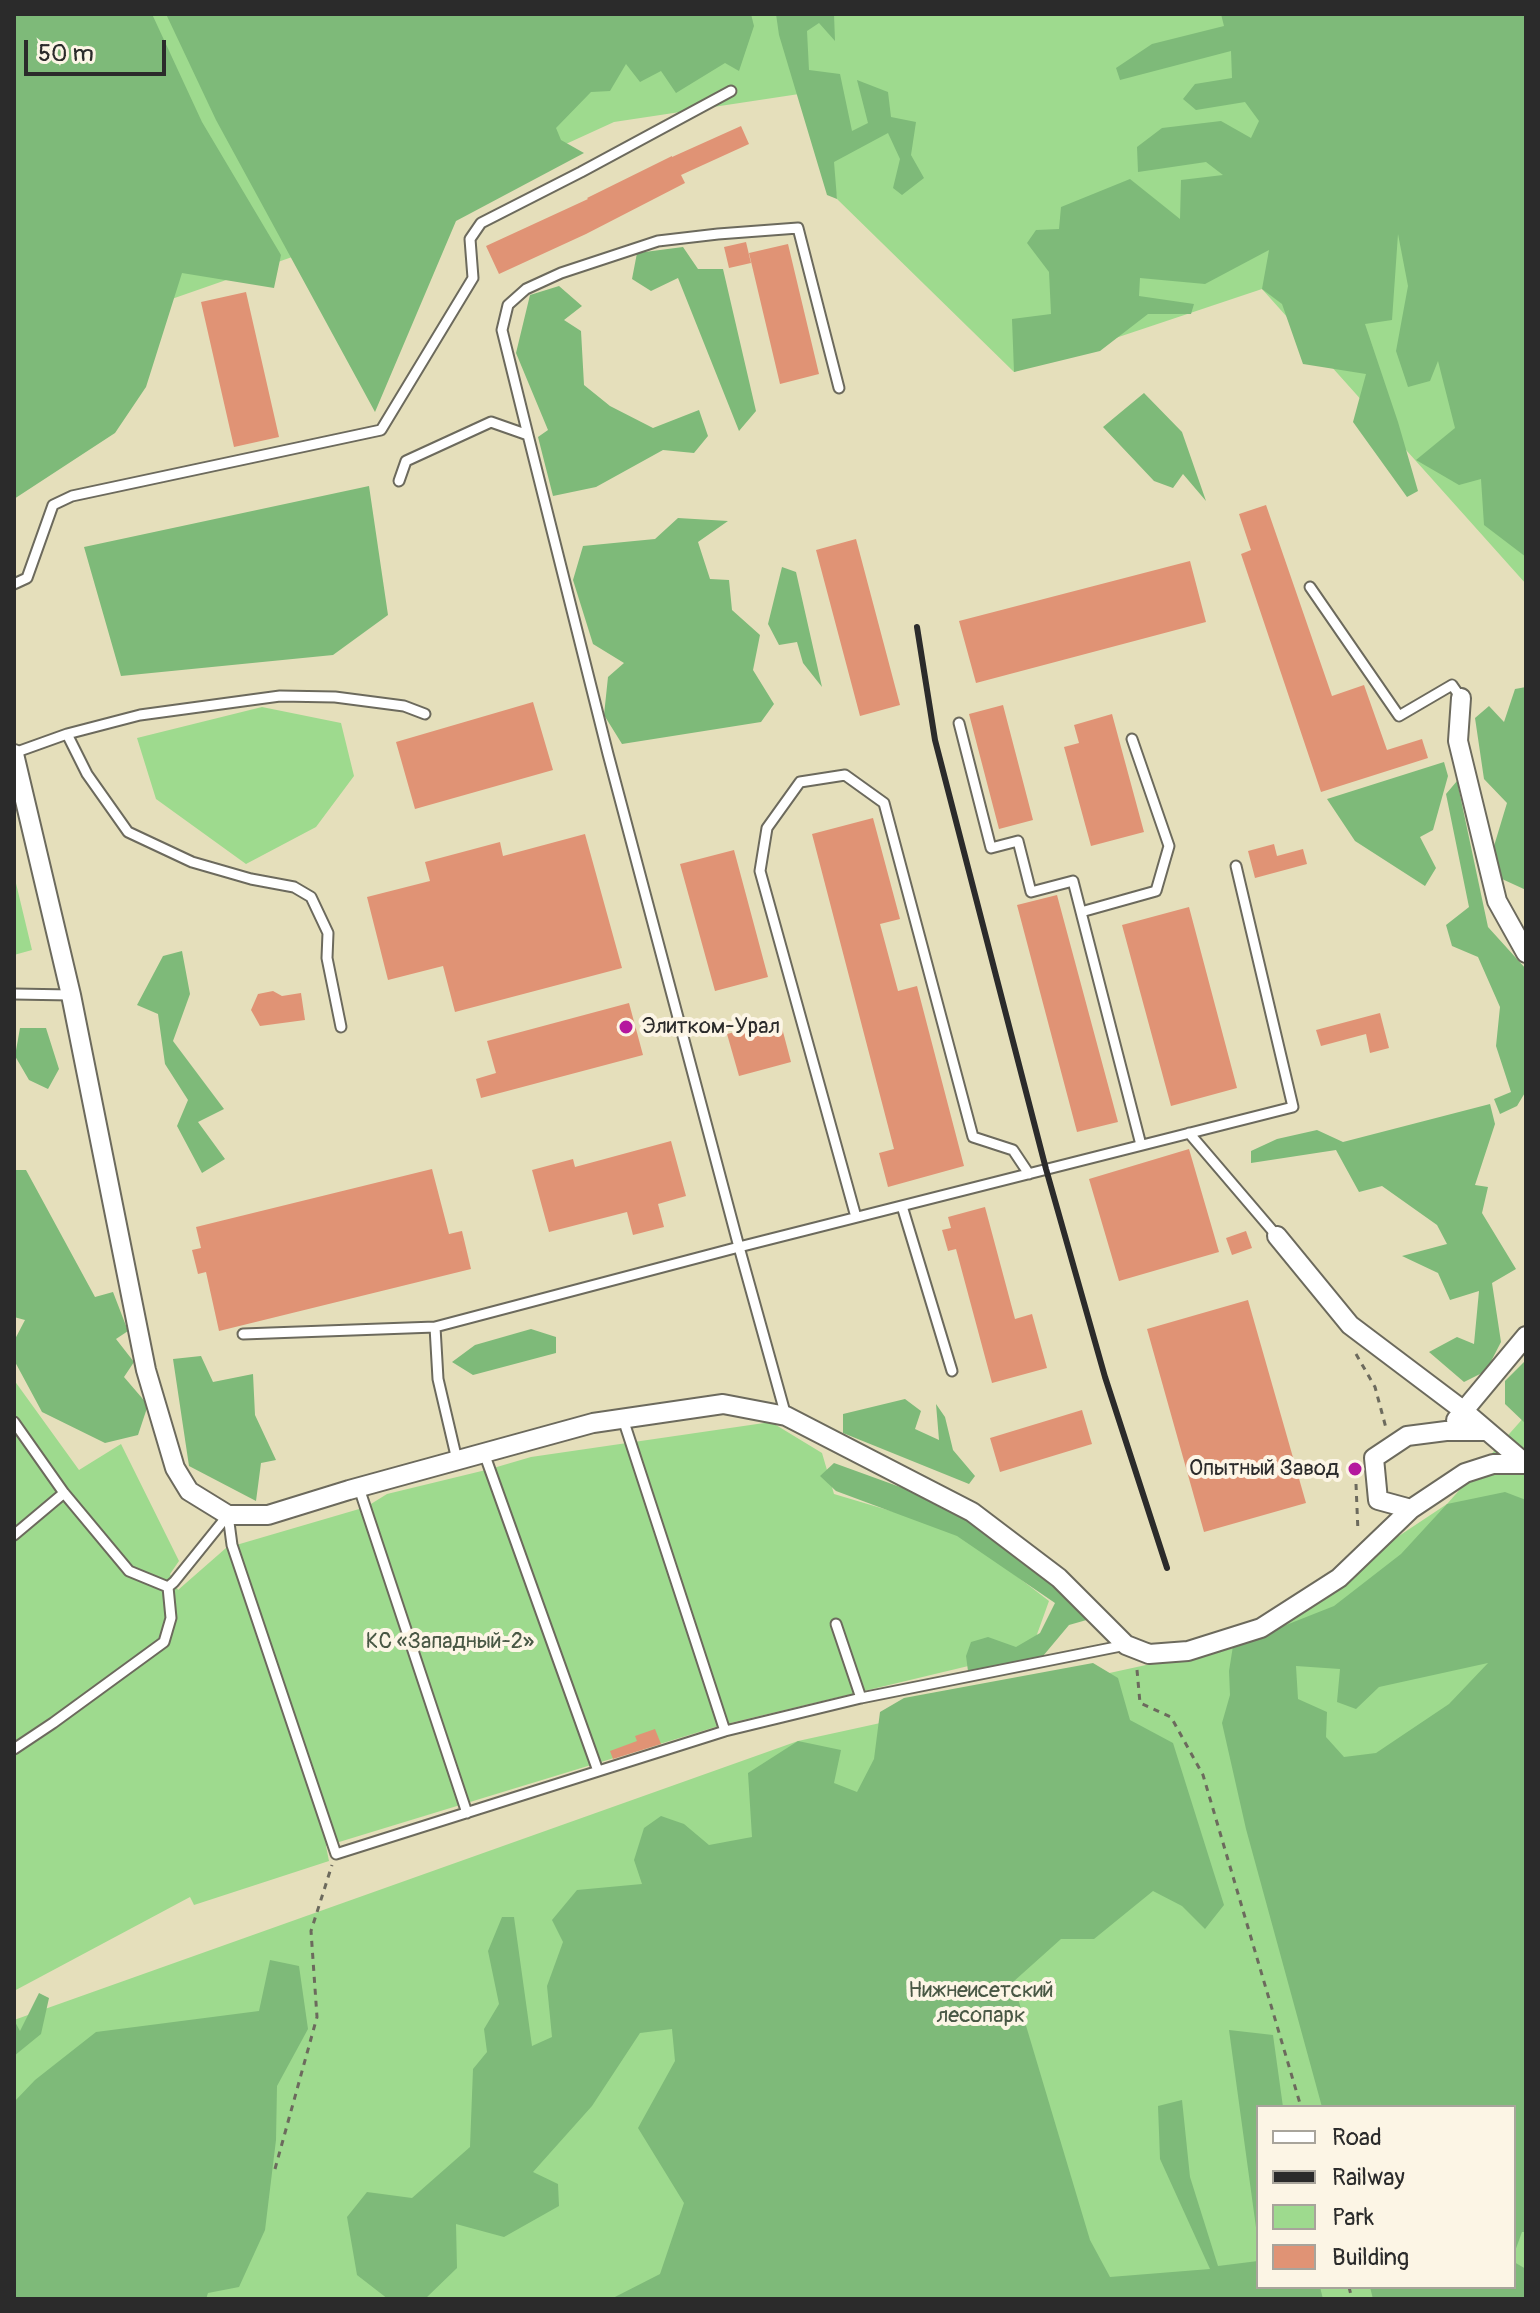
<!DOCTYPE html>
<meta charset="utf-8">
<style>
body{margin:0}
#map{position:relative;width:1540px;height:2313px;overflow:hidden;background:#e5dfbb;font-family:Pangolin,sans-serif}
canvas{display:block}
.frame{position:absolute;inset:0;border:16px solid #2b2b2b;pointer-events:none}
.legend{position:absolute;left:1256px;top:2105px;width:260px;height:184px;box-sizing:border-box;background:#fcf5e5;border:2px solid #a8a49b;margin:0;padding:10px 14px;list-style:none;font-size:24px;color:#2b2b2b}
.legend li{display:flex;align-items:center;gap:16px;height:40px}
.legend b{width:40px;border:2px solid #a8a49b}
.scale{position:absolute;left:24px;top:40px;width:142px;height:36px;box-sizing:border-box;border:4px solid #2b2b2b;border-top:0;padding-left:10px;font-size:24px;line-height:28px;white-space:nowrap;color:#2b2b2b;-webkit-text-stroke:6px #fcf5e5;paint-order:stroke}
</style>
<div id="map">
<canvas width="1540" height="2313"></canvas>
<div class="frame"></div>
<ul class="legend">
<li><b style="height:10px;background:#fff"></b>Road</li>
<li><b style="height:10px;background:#2b2b2b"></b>Railway</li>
<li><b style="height:22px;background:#9eda8e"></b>Park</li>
<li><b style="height:22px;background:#e09375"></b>Building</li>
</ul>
<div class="scale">50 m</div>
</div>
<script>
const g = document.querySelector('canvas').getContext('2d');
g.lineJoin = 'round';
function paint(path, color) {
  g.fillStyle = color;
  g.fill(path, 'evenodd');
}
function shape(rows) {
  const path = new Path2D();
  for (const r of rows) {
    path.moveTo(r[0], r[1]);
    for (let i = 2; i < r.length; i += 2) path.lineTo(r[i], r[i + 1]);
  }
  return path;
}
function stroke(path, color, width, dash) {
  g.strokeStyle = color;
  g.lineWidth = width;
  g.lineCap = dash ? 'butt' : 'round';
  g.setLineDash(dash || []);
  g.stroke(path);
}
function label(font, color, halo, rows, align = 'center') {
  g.font = font + ' Pangolin,sans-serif';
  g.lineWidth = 8;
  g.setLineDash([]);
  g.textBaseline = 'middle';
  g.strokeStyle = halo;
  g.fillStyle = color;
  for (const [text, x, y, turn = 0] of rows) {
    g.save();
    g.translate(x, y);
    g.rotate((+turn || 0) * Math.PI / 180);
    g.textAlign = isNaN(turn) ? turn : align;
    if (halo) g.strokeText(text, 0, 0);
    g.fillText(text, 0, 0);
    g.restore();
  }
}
paint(shape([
 [14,14,1526,14,1526,584,1262,289,1014,372,837,199,819,91,614,122,404,218,14,354],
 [262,707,341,723,354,776,316,827,246,864,156,799,137,738],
 [14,875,32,950,14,955],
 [14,1380,79,1470,121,1444,179,1561,170,1574,178,1590,226,1548,366,1507,387,1494,490,1469,531,1457,771,1422,822,1453,834,1494,958,1531,1049,1601,1031,1651,722,1725,326,1846,329,1861,194,1905,190,1897,14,1991],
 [1526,1415,1526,2299,14,2299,14,2020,798,1741,1233,1646,1447,1504],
 [1258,2107,1514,2107,1514,2287,1258,2287]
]), '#9eda8e');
paint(shape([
 [14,14,152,14,202,122,281,255,274,288,182,273,146,387,115,433,14,499],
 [166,14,751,14,754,26,739,71,725,63,676,93,661,71,640,82,626,64,610,91,591,92,556,128,561,140,584,153,456,221,375,412,216,120],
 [776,14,834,14,835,41,819,23,807,31,809,70,840,74,852,131,868,123,857,80,888,92,891,117,916,122,911,155,924,178,902,195,893,188,900,159,888,133,834,162,837,199,827,195,779,35],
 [1221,14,1526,14,1526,557,1484,525,1481,479,1459,485,1416,460,1455,428,1438,361,1430,381,1408,387,1396,351,1408,286,1398,234,1392,320,1365,324,1398,422,1418,491,1407,497,1353,422,1366,374,1303,364,1282,304,1262,289,1269,250,1205,284,1140,278,1139,296,1194,304,1191,314,1148,314,1100,351,1014,372,1012,319,1051,314,1049,272,1027,243,1036,230,1059,229,1061,207,1130,179,1180,219,1181,180,1223,175,1206,162,1138,172,1137,147,1162,128,1221,121,1251,138,1259,121,1245,102,1196,110,1183,99,1195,84,1232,78,1231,51,1120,80,1116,68,1152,44,1224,26],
 [683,247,698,269,723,269,756,411,739,431,678,278,651,291,632,279,637,253],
 [559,286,582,306,564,320,581,331,584,385,610,406,653,428,699,410,708,436,694,453,663,450,596,487,553,496,538,437,548,430,516,353,530,295],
 [1144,393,1182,432,1206,501,1183,474,1173,488,1154,481,1103,427],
 [369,486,388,615,333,655,121,676,84,547],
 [678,518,728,521,698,542,710,579,729,580,732,610,760,635,753,670,774,704,761,722,622,744,604,715,608,677,624,663,593,644,573,580,583,546,655,539],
 [782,567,796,572,822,687,803,663,797,642,779,645,768,624],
 [1526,687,1526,890,1502,879,1494,846,1507,803,1484,779,1475,718,1489,706,1504,722,1515,689],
 [1444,762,1448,776,1433,830,1420,837,1436,868,1425,886,1355,841,1327,799],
 [1457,781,1488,927,1526,969,1526,1091,1517,1106,1500,1114,1494,1099,1511,1092,1496,1046,1500,1007,1478,957,1452,946,1446,925,1469,907,1446,794],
 [182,951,190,994,173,1041,224,1109,198,1122,225,1159,202,1173,177,1126,188,1100,165,1064,158,1014,137,1005,163,956],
 [20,1028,46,1028,59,1069,48,1089,29,1080,15,1056],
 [1490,1104,1495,1124,1475,1185,1488,1187,1482,1213,1516,1269,1492,1283,1501,1342,1486,1371,1464,1382,1429,1352,1457,1337,1474,1344,1479,1291,1450,1300,1438,1273,1402,1256,1447,1244,1437,1225,1382,1186,1359,1192,1336,1150,1251,1163,1251,1151,1277,1139,1317,1130,1343,1142],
 [14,1170,26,1170,95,1297,113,1292,128,1331,116,1339,134,1362,124,1377,148,1405,138,1435,105,1443,42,1412,14,1360,14,1341,25,1320,14,1317],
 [531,1329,556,1337,556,1353,473,1375,452,1362,475,1345],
 [201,1356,213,1382,253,1374,255,1415,276,1460,261,1463,256,1501,189,1466,173,1359],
 [1525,1361,1526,1361,1526,1424,1505,1404,1505,1381],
 [905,1399,921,1411,915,1429,939,1440,936,1404,945,1417,953,1450,975,1476,969,1484,843,1433,843,1414],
 [834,1463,947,1504,1051,1580,1090,1619,1069,1625,1043,1656,968,1671,966,1656,971,1642,988,1637,1016,1647,1040,1633,1055,1603,957,1536,836,1491,820,1476],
 [1505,1492,1526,1500,1526,2232,1522,2232,1514,2254,1514,2107,1322,2107,1246,1829,1222,1723,1230,1695,1229,1671,1233,1646,1334,1606,1401,1554,1447,1504],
 [1488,1663,1449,1704,1376,1753,1344,1757,1326,1737,1327,1712,1298,1699,1296,1666,1340,1669,1337,1702,1356,1709,1379,1687],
 [1093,1663,1118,1678,1130,1720,1173,1743,1224,1905,1205,1929,1182,1906,1153,1891,1094,1939,1061,1939,1013,1982,1090,2240,1110,2277,1210,2269,1160,2159,1158,2106,1182,2100,1190,2177,1218,2266,1258,2261,1258,2287,1320,2287,1323,2299,611,2299,660,2274,684,2203,638,2128,675,2061,672,2029,640,2033,592,2106,533,2172,558,2184,559,2206,504,2237,456,2224,457,2268,425,2299,388,2299,357,2275,347,2217,367,2192,412,2198,470,2147,473,2069,487,2052,484,2029,499,2004,488,1951,502,1917,514,1917,532,2046,552,2037,547,1986,563,1942,552,1920,577,1890,642,1884,634,1860,644,1828,661,1816,684,1824,709,1845,752,1837,748,1773,798,1741,841,1750,834,1783,857,1792,874,1759,880,1712,904,1698],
 [270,1960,299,1966,308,2029,277,2086,276,2140,265,2230,239,2287,208,2293,206,2299,14,2299,14,2102,35,2080,96,2032,259,2011],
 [39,1993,49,1998,41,2034,14,2056,14,2020,20,2031],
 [1229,2030,1273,2035,1283,2107,1258,2107,1258,2242],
 [1514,2262,1526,2269,1524,2299,1373,2299,1370,2287,1514,2287]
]), '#7eba79');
paint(shape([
 [741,126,749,144,681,175,685,183,586,234,499,274,486,246,588,199,587,198,672,156,672,157],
 [746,242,751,263,729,268,724,247],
 [788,244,819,374,780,384,749,253],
 [246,292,279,437,234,447,201,302],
 [1266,505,1332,696,1364,685,1387,750,1422,739,1428,758,1321,792,1241,554,1251,550,1239,514],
 [856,539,900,705,860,716,816,550],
 [1190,561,1206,622,976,683,959,621],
 [533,702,553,770,415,809,396,742],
 [1003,705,1033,820,999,829,969,714],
 [1112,714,1144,832,1091,846,1064,747,1079,743,1074,725],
 [873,818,900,919,880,924,898,991,917,986,964,1166,888,1187,879,1153,894,1149,812,834],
 [585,834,622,968,455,1012,443,966,388,980,367,897,430,881,425,862,500,842,503,856],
 [1274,844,1277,856,1303,849,1307,864,1255,878,1248,851],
 [734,850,768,977,715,991,680,864],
 [1057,895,1118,1122,1077,1132,1017,905],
 [1189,907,1237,1088,1171,1106,1122,925],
 [273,991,282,996,301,993,305,1020,260,1026,251,1010,258,994],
 [629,1003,643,1055,481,1098,476,1079,496,1073,487,1041],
 [1380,1013,1389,1048,1370,1053,1366,1034,1321,1046,1316,1030],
 [782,1028,791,1062,739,1076,727,1034,746,1029,748,1036],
 [671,1141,686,1196,658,1204,664,1227,633,1235,627,1212,549,1232,532,1170,573,1159,575,1167],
 [1189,1149,1219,1252,1119,1281,1089,1179],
 [432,1169,449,1234,462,1231,471,1269,219,1331,206,1272,198,1274,192,1250,201,1248,196,1227],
 [985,1207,1015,1319,1032,1314,1047,1368,992,1383,956,1249,948,1251,942,1230,951,1228,948,1217],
 [1246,1231,1252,1248,1232,1255,1226,1238],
 [1248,1300,1306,1503,1204,1532,1147,1329],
 [1082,1410,1092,1444,1000,1472,990,1438],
 [655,1729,661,1744,613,1759,610,1751,637,1741,635,1736]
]), '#e09375');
const lane = shape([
 [528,435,502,330,508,305,526,289,561,273,658,241,718,234,798,228,839,388],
 [399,481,406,461,491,422,528,435,608,754,739,1247,786,1416],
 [14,584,27,578,53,505,72,496,381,430,473,278,470,239,481,223,581,172,731,91],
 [1310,587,1399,716,1452,685,1461,698],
 [959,723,991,848,1018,841,1031,892,1073,881,1141,1145],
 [67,734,140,715,280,696,335,697,404,706,425,714],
 [14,753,67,734,87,774,128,832,192,862,251,879,294,887,311,897,328,933,327,958,341,1027],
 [1081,912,1156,891,1169,846,1132,739],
 [14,994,71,995],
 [1189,1133,1277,1236],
 [902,1206,952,1371],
 [856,1217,760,871,767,828,800,782,845,775,884,803,973,1137,1013,1150,1029,1174],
 [435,1327,739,1247,1293,1107,1236,866],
 [243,1334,435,1327,438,1379,457,1460],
 [623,1419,725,1731],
 [14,1422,64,1493,129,1571,168,1587],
 [484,1453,598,1771],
 [359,1488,467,1813],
 [14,1535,64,1493],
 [836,1624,861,1698],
 [14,1749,53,1723,164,1642,171,1618,168,1587,174,1582,228,1515,232,1545,336,1854,725,1731,861,1698,1126,1645]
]);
const street = shape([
 [1461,698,1458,741,1497,901,1526,953],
 [14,754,71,995,146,1370,175,1468,189,1491,228,1515,268,1515,349,1490,593,1423,723,1404,786,1416,972,1512,1059,1578,1126,1645,1149,1654,1188,1651,1261,1628,1339,1578,1411,1509,1465,1473,1493,1464,1526,1464],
 [1277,1236,1350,1325,1464,1411,1526,1464],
 [1456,1420,1526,1336],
 [1411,1509,1378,1500,1374,1458,1407,1436,1446,1431,1487,1431]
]);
stroke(lane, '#6c6a5d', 13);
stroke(street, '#6c6a5d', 22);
stroke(shape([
 [1356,1354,1375,1387,1386,1428],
 [1356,1484,1358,1532],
 [1137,1670,1140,1703,1171,1717,1203,1775,1301,2107],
 [275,2169,317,2017,311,1931,332,1865],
 [1349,2287,1352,2299]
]), '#6c6a5d', 3, [6, 6]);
stroke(lane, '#fff', 9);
stroke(street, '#fff', 18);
stroke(shape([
 [917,627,935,740,1046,1169,1105,1377,1167,1568]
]), '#2b2b2b', 6);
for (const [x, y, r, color] of [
 [626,1027,8,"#b5179e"],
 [1355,1469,8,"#b5179e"]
]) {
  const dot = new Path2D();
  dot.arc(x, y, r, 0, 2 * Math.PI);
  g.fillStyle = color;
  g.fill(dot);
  stroke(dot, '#fcf5e5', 3);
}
label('22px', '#2b2b2b', '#fcf5e5', [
 ["Элитком-Урал",642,1027],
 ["Опытный Завод",1339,1469,"right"]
], 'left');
label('22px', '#485744', '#fcf5e5', [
 ["КС «Западный-2»",450,1642],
 ["Нижнеисетский",981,1991],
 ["лесопарк",981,2016]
]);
</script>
